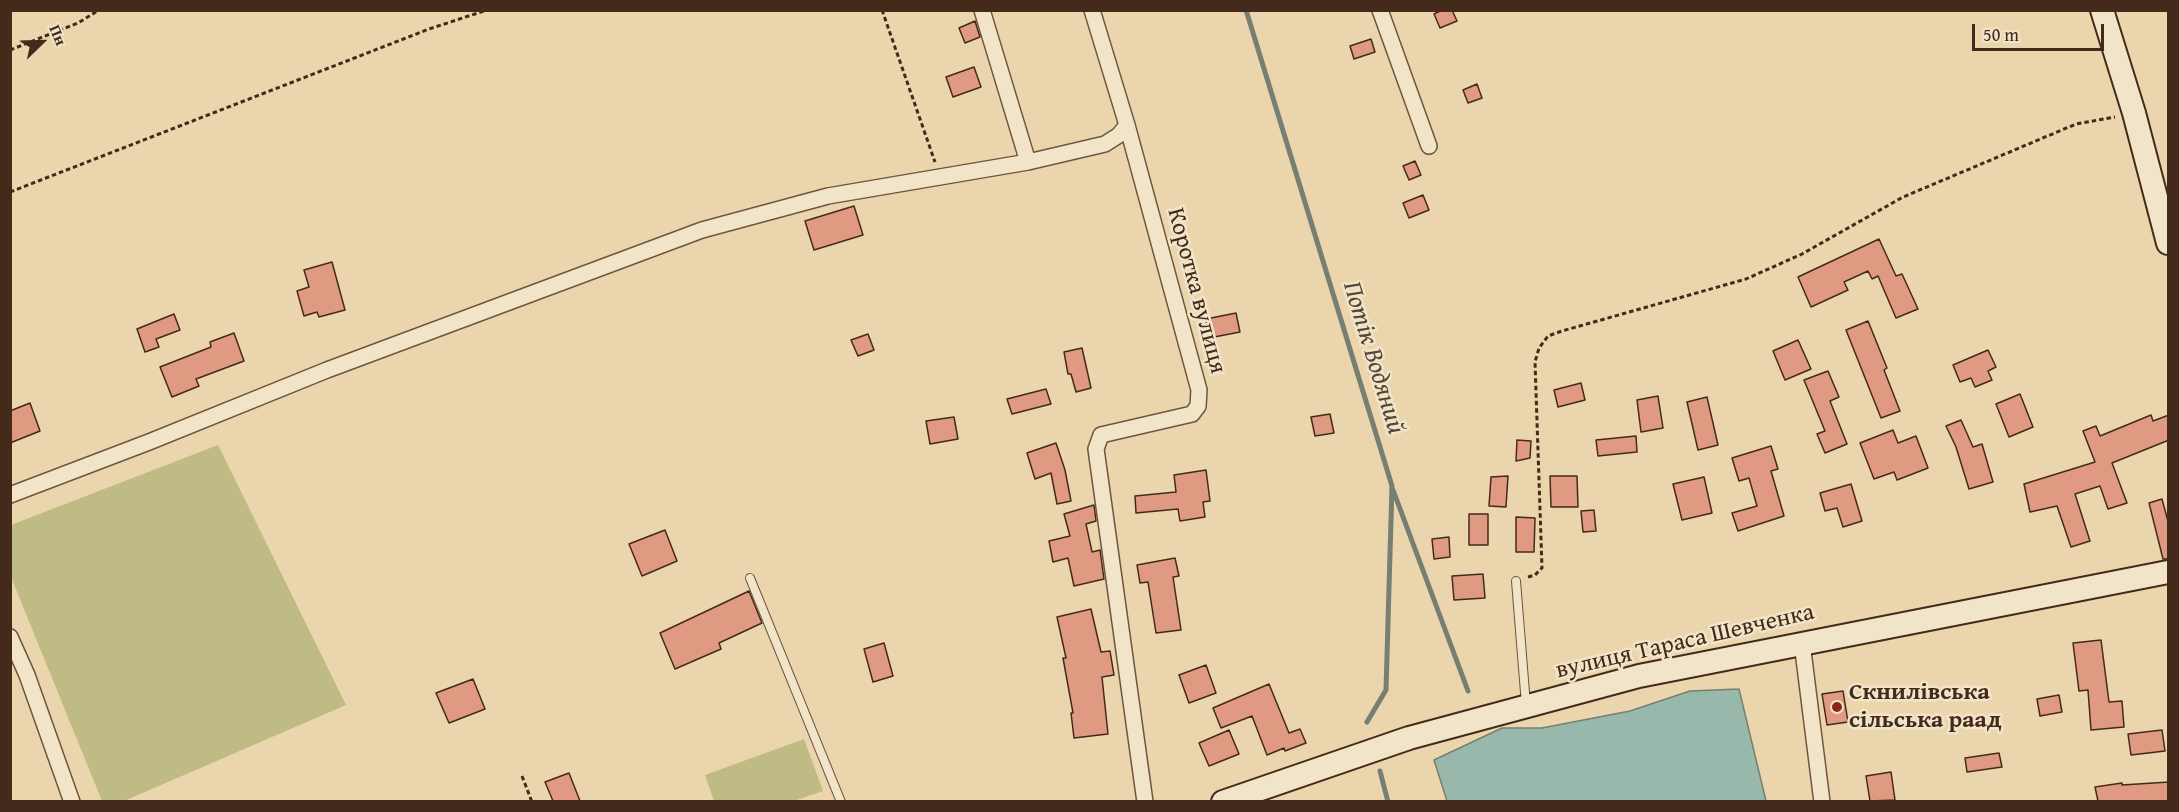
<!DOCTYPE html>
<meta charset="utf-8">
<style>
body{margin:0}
#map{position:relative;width:2179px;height:812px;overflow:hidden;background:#ebd5ac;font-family:"Gentium Book Plus",serif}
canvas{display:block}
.frame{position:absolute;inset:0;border:12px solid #442a1a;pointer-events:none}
.north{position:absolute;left:12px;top:12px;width:60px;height:60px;-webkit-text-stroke:4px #f2e4c9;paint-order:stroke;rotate:67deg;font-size:16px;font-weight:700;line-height:24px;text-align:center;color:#442a1a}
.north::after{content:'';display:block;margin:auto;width:21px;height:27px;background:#442a1a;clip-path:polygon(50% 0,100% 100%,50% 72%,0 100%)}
.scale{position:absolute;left:1972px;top:24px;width:132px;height:27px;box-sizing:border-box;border:3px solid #442a1a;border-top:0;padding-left:8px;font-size:18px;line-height:21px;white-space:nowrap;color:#442a1a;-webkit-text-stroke:4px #f2e4c9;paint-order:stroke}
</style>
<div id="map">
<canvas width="2179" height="812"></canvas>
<div class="frame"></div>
<div class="north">Пн</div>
<div class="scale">50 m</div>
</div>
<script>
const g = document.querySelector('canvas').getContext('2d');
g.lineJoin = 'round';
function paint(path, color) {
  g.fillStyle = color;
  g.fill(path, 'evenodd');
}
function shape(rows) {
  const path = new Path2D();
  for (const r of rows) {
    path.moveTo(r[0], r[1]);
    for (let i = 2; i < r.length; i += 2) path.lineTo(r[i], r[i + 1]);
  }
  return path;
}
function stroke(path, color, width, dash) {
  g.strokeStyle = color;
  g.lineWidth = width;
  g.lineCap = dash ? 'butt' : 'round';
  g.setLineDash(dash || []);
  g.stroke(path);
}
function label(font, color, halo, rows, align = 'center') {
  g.font = font + ' "Gentium Book Plus",serif';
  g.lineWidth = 5;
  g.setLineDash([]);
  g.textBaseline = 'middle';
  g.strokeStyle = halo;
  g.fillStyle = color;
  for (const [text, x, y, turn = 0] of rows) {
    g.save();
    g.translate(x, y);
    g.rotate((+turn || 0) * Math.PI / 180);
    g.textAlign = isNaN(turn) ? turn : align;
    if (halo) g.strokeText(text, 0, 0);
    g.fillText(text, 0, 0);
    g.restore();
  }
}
paint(shape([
 [218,445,346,705,124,801,102,801,11,577,11,525],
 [804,739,823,791,794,801,714,801,705,775]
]), '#bfbb84');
const water = shape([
 [1739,689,1766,801,1447,801,1434,760,1502,728,1542,728,1630,711,1690,691,1739,689]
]);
paint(water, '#98b8ab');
stroke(water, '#767f71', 1.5);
stroke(shape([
 [1246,10,1392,486,1386,690,1367,722],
 [1393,490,1468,691],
 [1380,771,1388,802]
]), '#767f71', 5);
const building = shape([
 [1442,10,1452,10,1457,21,1440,28,1434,14,1442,10],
 [975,21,980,37,965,43,959,28,975,21],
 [1371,39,1375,52,1354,59,1350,46,1371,39],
 [974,67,981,87,953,97,946,77,974,67],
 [1477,84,1482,98,1468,103,1463,90,1477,84],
 [1415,161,1421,175,1409,180,1403,166,1415,161],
 [1423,195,1429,210,1409,218,1403,203,1423,195],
 [854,206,863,235,814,250,805,221,854,206],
 [1879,239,1896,276,1902,274,1918,309,1896,318,1878,276,1872,279,1868,271,1844,282,1848,290,1811,307,1798,277,1879,239],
 [332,262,345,310,319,317,317,312,304,316,297,291,309,287,304,270,332,262],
 [1236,313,1240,332,1209,338,1206,319,1236,313],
 [174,314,180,330,156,339,159,347,145,352,137,329,174,314],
 [1868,321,1887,368,1884,370,1900,411,1881,418,1846,330,1868,321],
 [234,333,244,361,196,379,199,386,172,397,160,367,211,347,210,342,234,333],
 [868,334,874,350,858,356,851,340,868,334],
 [1798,340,1811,369,1785,380,1773,351,1798,340],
 [1082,348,1091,388,1076,392,1071,374,1068,374,1064,352,1082,348],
 [1988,350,1996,367,1988,371,1992,380,1975,387,1971,378,1960,382,1953,365,1988,350],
 [1828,371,1839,397,1830,401,1847,444,1825,453,1817,434,1825,431,1804,380,1828,371],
 [1581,383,1585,400,1558,407,1554,390,1581,383],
 [1046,389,1051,404,1012,414,1007,399,1046,389],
 [2020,394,2033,427,2009,437,1996,404,2020,394],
 [1658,396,1663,428,1641,432,1637,400,1658,396],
 [1707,397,1718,445,1698,450,1687,402,1707,397],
 [30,403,40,431,10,443,10,411,30,403],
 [1330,414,1334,433,1315,436,1311,417,1330,414],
 [2151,415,2153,421,2169,415,2169,440,2112,463,2127,503,2108,509,2100,486,2075,494,2090,541,2071,547,2057,506,2030,512,2024,484,2095,462,2083,431,2096,426,2100,436,2151,415],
 [954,417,958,439,930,444,926,421,954,417],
 [1961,420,1973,447,1982,444,1993,482,1969,489,1956,447,1946,426,1961,420],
 [1893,430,1898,443,1916,436,1928,468,1897,480,1894,472,1874,479,1860,443,1893,430],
 [1636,436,1637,452,1598,456,1596,440,1636,436],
 [1517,440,1531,441,1530,458,1516,461,1517,440],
 [1056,443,1065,470,1071,501,1057,504,1051,473,1035,479,1027,453,1056,443],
 [1771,446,1778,469,1771,471,1784,516,1738,531,1732,513,1757,506,1749,478,1739,481,1732,458,1771,446],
 [1206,470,1210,501,1203,502,1205,517,1180,521,1178,509,1136,513,1135,496,1176,492,1174,475,1206,470],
 [1508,476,1506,507,1489,506,1491,477,1508,476],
 [1550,476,1577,476,1578,507,1551,507,1550,476],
 [1704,477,1712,513,1682,520,1673,484,1704,477],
 [1851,484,1862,521,1843,527,1837,508,1825,511,1820,493,1851,484],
 [2162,499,2169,525,2169,559,2163,559,2149,503,2162,499],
 [1094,505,1096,521,1086,524,1092,552,1100,550,1104,579,1074,586,1068,558,1053,562,1049,541,1070,536,1064,514,1094,505],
 [1594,510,1596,531,1583,532,1581,511,1594,510],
 [1469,514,1488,514,1488,545,1469,545,1469,514],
 [1516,517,1535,518,1534,552,1516,552,1516,517],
 [665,530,677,561,642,576,629,544,665,530],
 [1449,537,1450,557,1434,559,1432,539,1449,537],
 [1175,558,1179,576,1173,577,1181,630,1156,633,1148,582,1140,583,1137,565,1175,558],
 [1483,574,1485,598,1454,600,1452,576,1483,574],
 [749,591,762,623,719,643,721,649,675,669,660,633,749,591],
 [1091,609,1101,652,1110,651,1114,675,1102,677,1108,734,1074,738,1071,713,1073,713,1063,658,1066,658,1057,617,1091,609],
 [2101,640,2109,702,2122,701,2124,727,2091,730,2088,690,2079,691,2073,643,2101,640],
 [884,643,893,676,873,682,864,649,884,643],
 [1206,665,1216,693,1189,703,1179,675,1206,665],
 [473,679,485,709,449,723,436,693,473,679],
 [1269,684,1289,733,1300,729,1306,743,1285,751,1284,748,1267,755,1252,716,1221,728,1213,708,1269,684],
 [1843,691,1848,722,1827,725,1822,694,1843,691],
 [2059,695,2062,712,2040,716,2037,699,2059,695],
 [1229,730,1239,754,1209,766,1199,743,1229,730],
 [2162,730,2165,751,2131,755,2128,734,2162,730],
 [1999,753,2002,767,1967,772,1965,758,1999,753],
 [1891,772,1895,800,1870,801,1866,776,1891,772],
 [569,773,580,801,553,801,545,782,569,773],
 [2169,782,2169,801,2098,801,2095,787,2122,783,2122,785,2169,782]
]);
paint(building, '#df9a81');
stroke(building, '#442a1a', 1.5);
const lane = shape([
 [750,578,841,802],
 [1516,581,1526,705]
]);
const street = shape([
 [982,10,1028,162],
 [1092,10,1127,125,1199,390,1198,406,1192,414,1101,435,1096,449,1145,802],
 [1380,10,1429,146],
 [10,495,149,442,327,370,702,230,828,196,1028,162,1105,144,1119,135,1127,125],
 [10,637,27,675,72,802],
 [1802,643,1822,802]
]);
const secondary = shape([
 [2102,10,2134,113,2168,243],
 [1223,802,1409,738,1639,676,2168,572]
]);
stroke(lane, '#6e553e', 10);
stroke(street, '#6e553e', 18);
stroke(secondary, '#442a1a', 26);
stroke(shape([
 [882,10,935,162],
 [10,50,78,23,99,10],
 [10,192,429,29,487,10],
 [1528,577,1535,575,1542,568,1535,362,1539,348,1548,336,1562,331,1746,279,1802,254,1903,197,2076,124,2115,117],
 [522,776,532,802]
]), '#442a1a', 3, [4.5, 3]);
stroke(lane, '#f2e4c9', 8);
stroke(street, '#f2e4c9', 15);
stroke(secondary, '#f2e4c9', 22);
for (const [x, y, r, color] of [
 [1837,707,6,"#8f2418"]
]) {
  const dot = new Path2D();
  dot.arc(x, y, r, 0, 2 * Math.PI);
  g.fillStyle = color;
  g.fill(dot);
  stroke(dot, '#f2e4c9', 2);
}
label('24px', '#442a1a', '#f2e4c9', [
 ["Коротка вулиця",1196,291,75],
 ["вулиця Тараса Шевченка",1685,642,-13]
]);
label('bold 24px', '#442a1a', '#f2e4c9', [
 ["Скнилівська",1849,693],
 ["сільська раад",1849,721]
], 'left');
label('italic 26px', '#554637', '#f2e4c9', [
 ["Потік Водяний",1373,358,73]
]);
</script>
